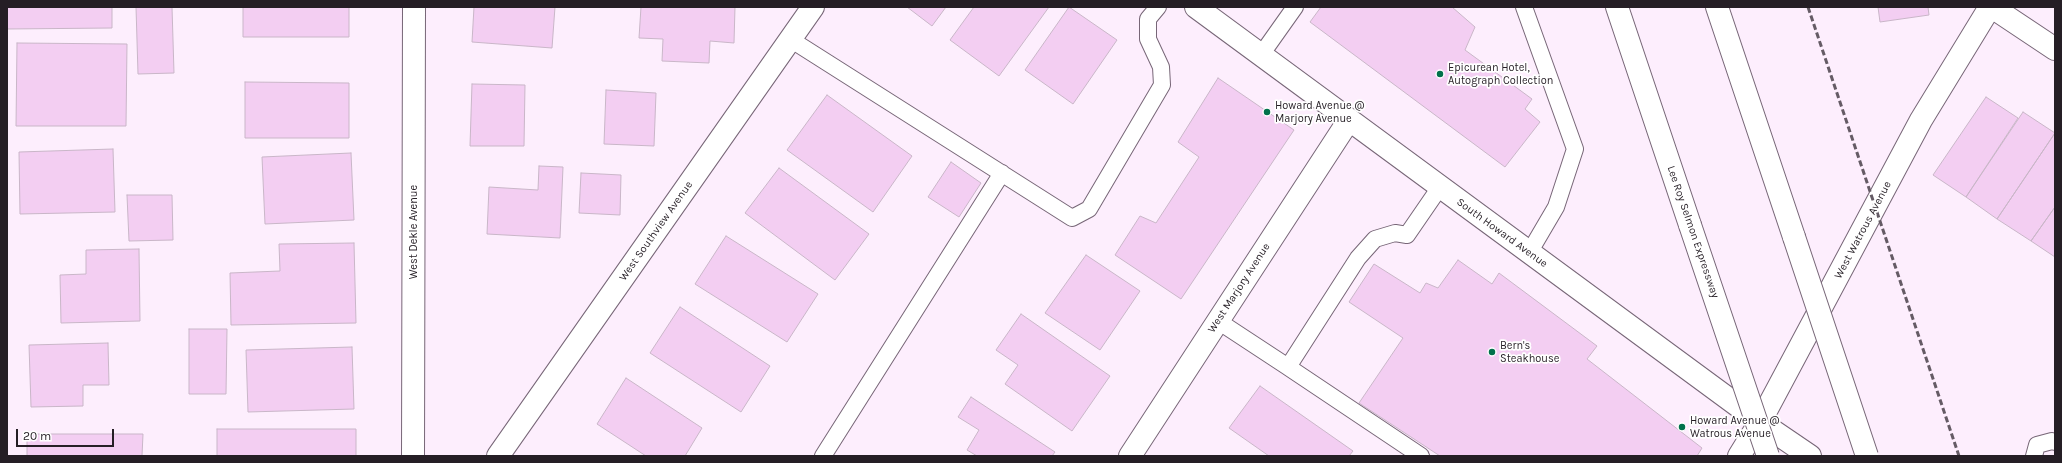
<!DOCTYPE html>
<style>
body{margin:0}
#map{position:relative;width:2062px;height:463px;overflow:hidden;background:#fdeefd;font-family:Karla,sans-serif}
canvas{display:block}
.frame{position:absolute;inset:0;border:8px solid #251e25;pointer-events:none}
.scale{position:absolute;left:16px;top:429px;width:98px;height:18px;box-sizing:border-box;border:2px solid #251e25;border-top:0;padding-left:5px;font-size:12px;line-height:14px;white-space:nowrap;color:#251e25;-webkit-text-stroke:3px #fff;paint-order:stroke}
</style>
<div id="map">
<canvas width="2062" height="463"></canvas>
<div class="frame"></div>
<div class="scale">20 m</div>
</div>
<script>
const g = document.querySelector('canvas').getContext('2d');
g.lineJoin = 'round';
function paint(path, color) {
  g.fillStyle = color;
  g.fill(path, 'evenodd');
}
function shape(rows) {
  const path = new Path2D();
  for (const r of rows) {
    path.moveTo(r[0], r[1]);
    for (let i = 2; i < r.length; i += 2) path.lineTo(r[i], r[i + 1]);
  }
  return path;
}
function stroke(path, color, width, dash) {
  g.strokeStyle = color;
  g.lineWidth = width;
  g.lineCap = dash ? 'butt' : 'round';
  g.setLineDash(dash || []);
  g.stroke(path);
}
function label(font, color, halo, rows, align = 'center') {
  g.font = font + ' Karla,sans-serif';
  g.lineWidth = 3.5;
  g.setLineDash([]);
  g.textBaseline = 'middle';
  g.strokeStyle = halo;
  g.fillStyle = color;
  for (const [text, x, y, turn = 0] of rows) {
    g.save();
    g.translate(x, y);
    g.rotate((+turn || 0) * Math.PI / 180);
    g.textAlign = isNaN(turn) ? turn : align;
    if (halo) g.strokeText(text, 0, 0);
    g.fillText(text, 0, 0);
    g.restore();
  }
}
const building = shape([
 [7,7,112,7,112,28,7,29,7,7],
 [136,7,172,7,174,73,138,74,136,7],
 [243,7,349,7,349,37,243,37,243,7],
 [474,7,555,7,552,48,472,42,474,7],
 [641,7,735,7,734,43,710,41,709,63,662,61,663,39,639,38,641,7],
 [907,7,946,7,932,26,907,7],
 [974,7,1049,7,999,76,950,40,974,7],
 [1069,7,1117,40,1073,104,1025,70,1069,7],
 [1321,7,1452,7,1475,27,1465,50,1532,99,1525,109,1540,122,1505,167,1310,22,1321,7],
 [1878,7,1928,7,1929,15,1880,22,1878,7],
 [17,43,127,44,126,126,16,126,17,43],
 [1218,78,1294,130,1181,299,1115,255,1140,216,1156,223,1199,157,1178,142,1218,78],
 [245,82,349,83,349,138,245,138,245,82],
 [472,84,525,85,524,146,470,146,472,84],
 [606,90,656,93,654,146,604,144,606,90],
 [827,95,912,156,873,212,787,150,827,95],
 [1986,97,2018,118,1966,197,1933,175,1986,97],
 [2023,112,2055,133,1997,219,1966,197,2023,112],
 [2055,133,2055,207,2031,241,1997,219,2055,133],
 [113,149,115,212,20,214,19,152,113,149],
 [351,153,354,220,265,224,262,157,351,153],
 [951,162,981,183,959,217,928,197,951,162],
 [539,166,563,167,560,238,487,234,489,187,538,190,539,166],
 [779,168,869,234,835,280,745,213,779,168],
 [581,173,621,175,620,215,579,213,581,173],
 [127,195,172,195,173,240,129,241,127,195],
 [2055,207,2055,257,2031,241,2055,207],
 [726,236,818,294,787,342,695,284,726,236],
 [354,243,356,323,231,325,230,273,280,271,279,244,354,243],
 [139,249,140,321,61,323,60,275,86,274,86,250,139,249],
 [1086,255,1140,291,1100,350,1045,313,1086,255],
 [1458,260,1492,284,1499,273,1597,346,1587,359,1702,448,1697,456,1440,456,1359,403,1403,338,1349,302,1374,264,1420,293,1426,283,1438,288,1458,260],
 [680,307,770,366,741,412,650,353,680,307],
 [1021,314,1110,376,1072,431,1005,384,1018,365,996,350,1021,314],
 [189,329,227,329,226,394,189,394,189,329],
 [108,343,109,385,83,385,83,406,31,407,29,345,108,343],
 [352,347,354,409,248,412,246,350,352,347],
 [626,378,702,428,685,456,646,456,597,424,626,378],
 [1260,386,1353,451,1349,456,1269,456,1229,428,1260,386],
 [971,397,1055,452,1052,456,977,456,967,450,979,430,958,417,971,397],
 [217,429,356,429,356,456,217,456,217,429],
 [27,434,143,434,142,456,27,456,27,434]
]);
paint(building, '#f3cef2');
stroke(building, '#c9b6c8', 1);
const service = shape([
 [1524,7,1575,149,1556,207,1529,253],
 [790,39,1072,218,1089,209,1162,85,1161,67,1148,39,1148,19,1158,7],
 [1261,55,1295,7],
 [1218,321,1288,367,1358,258,1375,239,1395,233,1407,235,1440,187],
 [1288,367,1421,456],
 [823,456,1002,173],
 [2034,456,2037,445,2052,441,2055,442]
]);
const minor = shape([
 [1992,7,2055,49],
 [413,456,414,7],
 [498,456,813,7],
 [1130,456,1349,120],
 [1739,456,1760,422,1921,120,1990,7]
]);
const secondary = shape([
 [1196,7,1760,422,1810,456]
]);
const motorway = shape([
 [1617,7,1690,225],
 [1717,7,1794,237]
]);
stroke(service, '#767', 18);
stroke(minor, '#767', 24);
stroke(secondary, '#767', 24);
stroke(motorway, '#767', 24);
stroke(service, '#fff', 16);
stroke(minor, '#fff', 22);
stroke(secondary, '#fff', 22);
stroke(motorway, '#fff', 22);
stroke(shape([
 [1808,7,1959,456]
]), '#655b65', 3, [6, 3]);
const motorwayBridge = shape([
 [1690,225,1768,456],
 [1794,237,1867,456]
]);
stroke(motorwayBridge, '#767', 24, []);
stroke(motorwayBridge, '#fff', 22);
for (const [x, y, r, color] of [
 [1440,74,4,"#00714b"],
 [1267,112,4,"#00714b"],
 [1492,352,4,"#00714b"],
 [1682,427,4,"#00714b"]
]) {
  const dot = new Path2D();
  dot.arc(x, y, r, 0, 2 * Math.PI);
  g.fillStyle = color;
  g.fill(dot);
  stroke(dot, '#fff', 1.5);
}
label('11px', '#251e25', '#fff', [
 ["Epicurean Hotel,",1448,68],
 ["Autograph Collection",1448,81],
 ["Howard Avenue @",1275,106],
 ["Marjory Avenue",1275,119],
 ["Bern's",1500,346],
 ["Steakhouse",1500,359],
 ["Howard Avenue @",1690,421],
 ["Watrous Avenue",1690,434]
], 'left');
label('11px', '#251e25', '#fff', [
 ["West Watrous Avenue",1863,230,-62],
 ["West Southview Avenue",656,231,-55],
 ["West Dekle Avenue",414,232,-90],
 ["Lee Roy Selmon Expressway",1693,232,71],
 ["South Howard Avenue",1502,233,36],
 ["West Marjory Avenue",1239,288,-57]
]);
</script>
